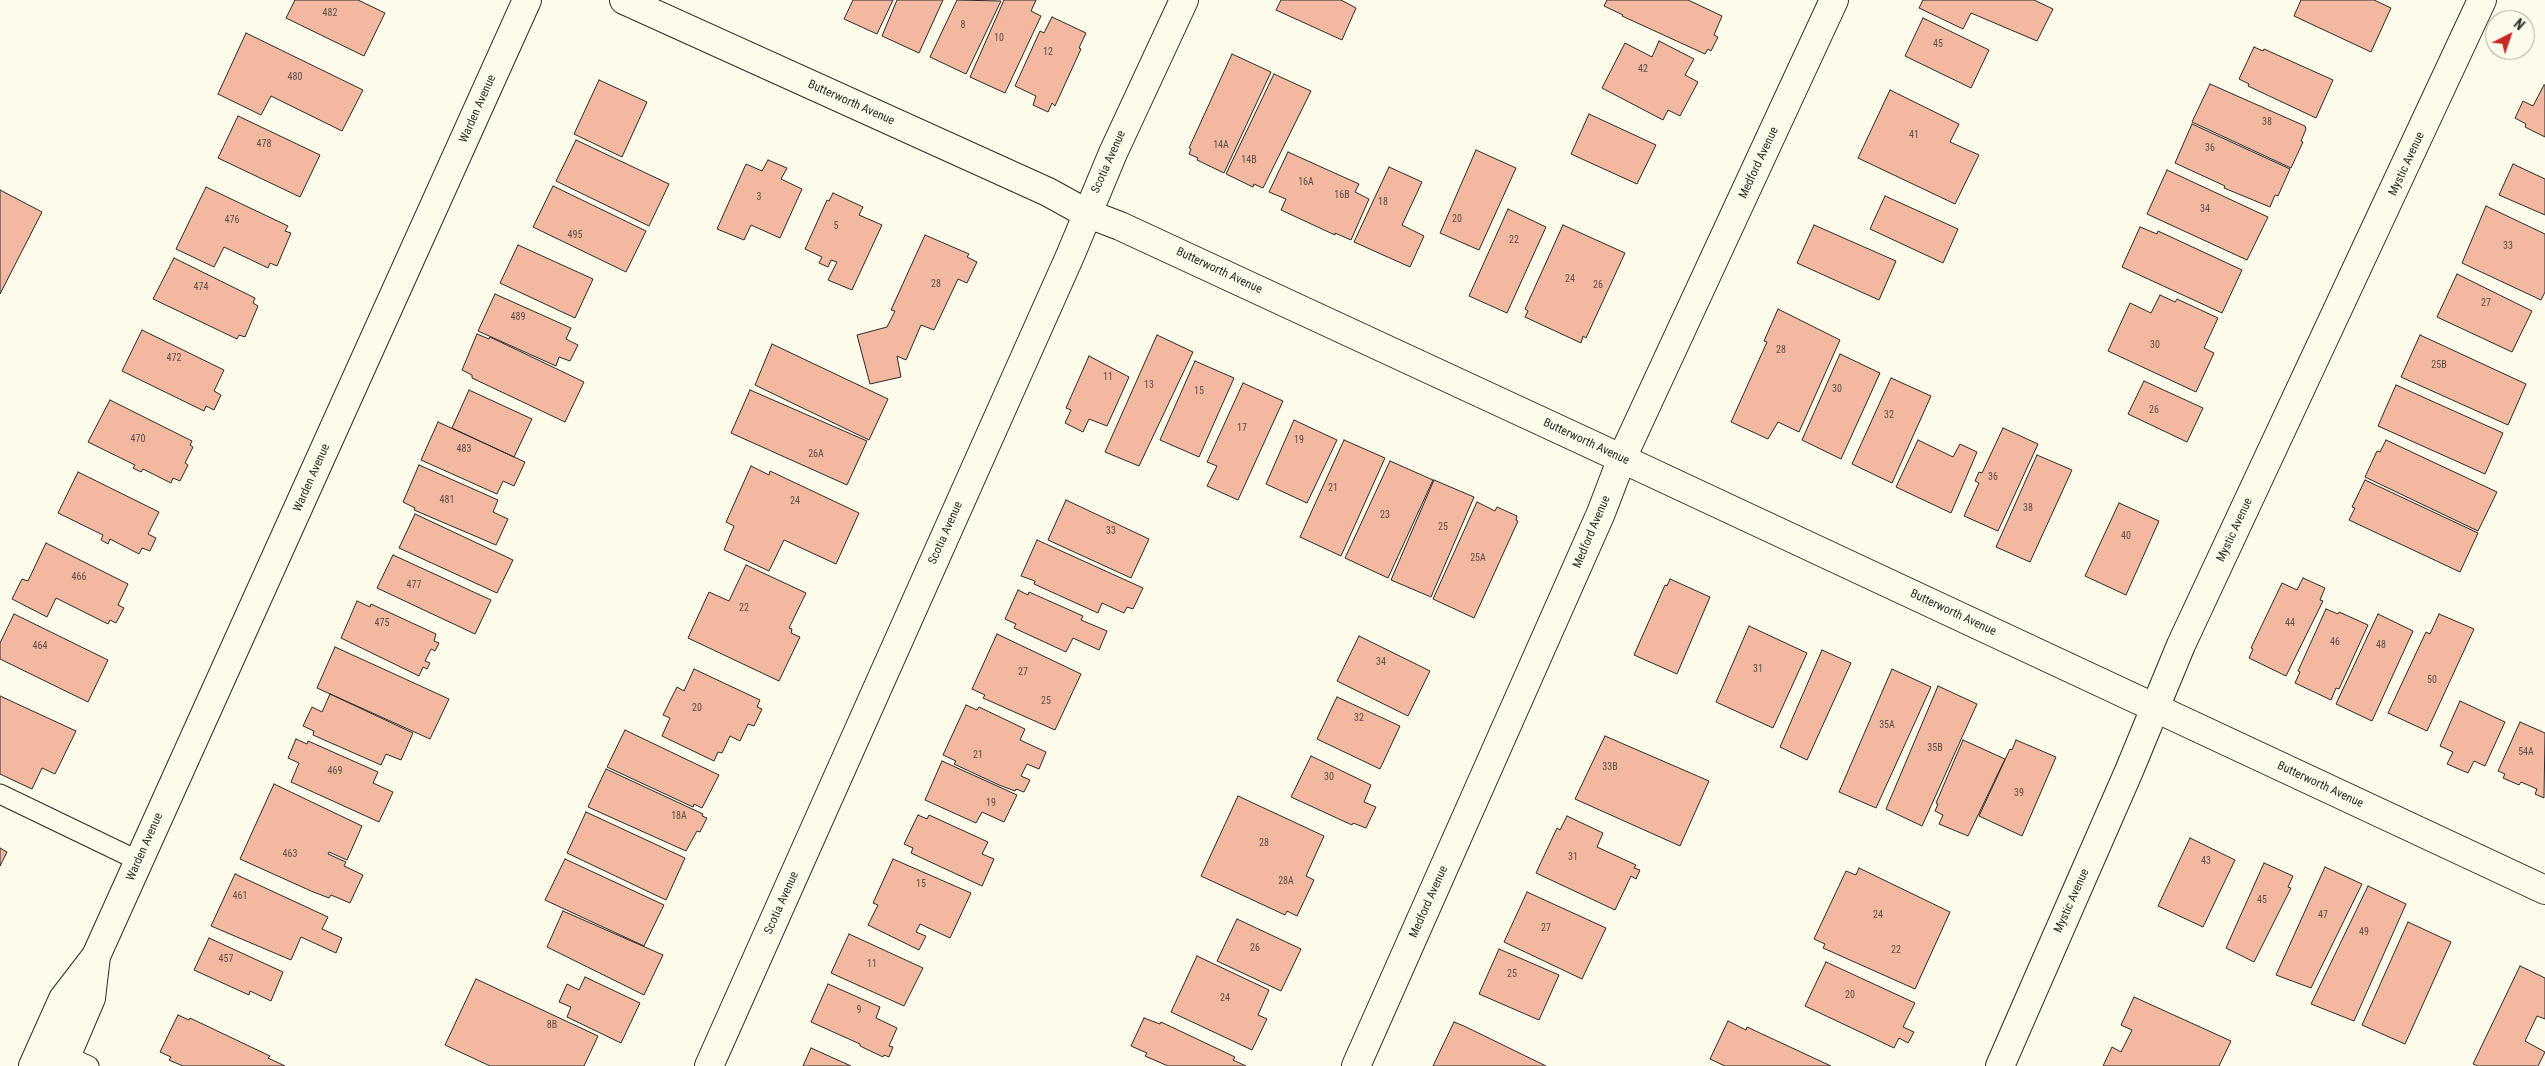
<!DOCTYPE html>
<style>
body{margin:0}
#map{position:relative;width:2545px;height:1066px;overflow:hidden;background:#fdfbea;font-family:"Roboto Condensed",sans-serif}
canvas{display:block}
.north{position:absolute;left:2485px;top:10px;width:50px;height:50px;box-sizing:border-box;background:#fdfbea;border:1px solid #a9a89e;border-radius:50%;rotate:41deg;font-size:14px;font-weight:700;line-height:20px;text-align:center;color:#2b2b2b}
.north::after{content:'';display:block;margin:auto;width:18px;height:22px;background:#c62828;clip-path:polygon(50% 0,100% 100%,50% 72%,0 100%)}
</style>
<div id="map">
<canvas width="2545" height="1066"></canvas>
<div class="north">N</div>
</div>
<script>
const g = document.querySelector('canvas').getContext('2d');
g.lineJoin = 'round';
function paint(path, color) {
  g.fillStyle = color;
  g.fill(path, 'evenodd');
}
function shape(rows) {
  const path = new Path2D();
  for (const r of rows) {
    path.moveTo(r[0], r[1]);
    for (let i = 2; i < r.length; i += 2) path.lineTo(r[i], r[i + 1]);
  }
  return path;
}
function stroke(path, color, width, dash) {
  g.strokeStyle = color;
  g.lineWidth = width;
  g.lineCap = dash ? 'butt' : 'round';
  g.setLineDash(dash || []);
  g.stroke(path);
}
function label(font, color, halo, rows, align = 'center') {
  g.font = font + ' "Roboto Condensed",sans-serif';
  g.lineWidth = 4;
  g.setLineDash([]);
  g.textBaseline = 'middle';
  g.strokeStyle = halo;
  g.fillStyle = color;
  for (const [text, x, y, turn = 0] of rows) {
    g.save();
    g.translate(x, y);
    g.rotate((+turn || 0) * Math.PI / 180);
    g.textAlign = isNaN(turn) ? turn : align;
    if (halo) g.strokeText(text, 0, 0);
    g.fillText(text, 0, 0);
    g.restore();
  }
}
const building = shape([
 [295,0,358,0,385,13,364,56,286,18,295,0],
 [853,0,893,0,877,34,844,19,853,0],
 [897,0,943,0,919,53,882,36,897,0],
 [957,0,1001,1,966,74,930,57,957,0],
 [1004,0,1036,0,1031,11,1041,16,1005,93,970,77,1004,0],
 [1281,0,1341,0,1356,8,1342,40,1276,10,1281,0],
 [1607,0,1688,0,1722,16,1714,35,1718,37,1711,51,1708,49,1705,54,1622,16,1623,15,1604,6,1607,0],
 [1923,0,2034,0,2053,9,2037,41,1971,13,1963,29,1919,8,1923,0],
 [2301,0,2374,0,2391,8,2371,52,2294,16,2301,0],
 [1052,17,1086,33,1079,48,1081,49,1055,106,1052,103,1048,112,1033,105,1036,96,1015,86,1040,31,1044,33,1052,17],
 [1923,18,1989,50,1971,88,1905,56,1923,18],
 [246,33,363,90,342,131,271,96,261,115,218,94,246,33],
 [1659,41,1694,59,1685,75,1698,82,1680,116,1668,110,1663,120,1602,88,1625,43,1652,57,1659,41],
 [2254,47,2263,51,2264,49,2333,80,2316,118,2248,86,2249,84,2239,79,2254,47],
 [1232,54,1271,72,1224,173,1197,160,1198,158,1189,154,1191,149,1189,148,1232,54],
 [1274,74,1311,91,1263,188,1254,184,1253,187,1226,174,1274,74],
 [599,80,647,102,622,157,574,134,599,80],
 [2210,84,2305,126,2306,129,2301,141,2303,142,2291,168,2192,122,2210,84],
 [2544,85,2545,85,2545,137,2525,127,2526,124,2515,118,2523,101,2533,106,2544,85],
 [1890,90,1959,124,1950,142,1979,155,1955,204,1858,158,1890,90],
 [1589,114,1656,145,1637,184,1571,154,1589,114],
 [238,116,320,155,300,197,218,158,238,116],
 [2192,124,2290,169,2278,196,2275,195,2270,207,2224,188,2225,186,2175,163,2192,124],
 [576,140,669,184,649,226,556,181,576,140],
 [1476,150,1516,168,1479,250,1440,233,1476,150],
 [1288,152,1359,184,1355,192,1369,199,1351,240,1335,233,1335,235,1281,210,1286,199,1269,192,1288,152],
 [768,160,787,168,781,179,802,189,780,238,751,225,744,240,717,229,746,164,762,171,768,160],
 [2513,164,2545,179,2545,215,2499,195,2513,164],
 [1389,167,1422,182,1402,225,1424,236,1410,267,1354,242,1389,167],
 [2167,170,2268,217,2247,260,2147,214,2167,170],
 [553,186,646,231,626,272,533,227,553,186],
 [206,187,288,226,285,231,291,233,277,266,270,263,268,268,224,247,214,267,176,249,206,187],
 [0,190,42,212,0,294,0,190],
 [833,193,863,207,859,215,882,225,852,290,828,280,837,262,831,260,828,267,819,263,822,257,805,249,827,200,829,201,833,193],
 [1885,196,1958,229,1943,263,1870,229,1885,196],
 [2486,206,2545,234,2545,292,2541,300,2462,263,2486,206],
 [1508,209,1546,227,1507,313,1469,296,1508,209],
 [1563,225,1625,253,1586,338,1583,336,1581,343,1525,317,1528,311,1525,309,1563,225],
 [1814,225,1896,261,1879,300,1797,263,1814,225],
 [2140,227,2157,234,2158,231,2242,270,2222,313,2122,267,2140,227],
 [925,235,969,254,967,257,977,262,967,283,958,279,934,330,921,325,906,360,897,356,901,377,870,384,857,335,887,327,895,311,891,310,925,235],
 [518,245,593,279,575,318,500,283,518,245],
 [174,258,255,298,253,303,258,306,245,337,239,335,237,339,153,299,174,258],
 [2457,274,2532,311,2512,352,2437,317,2457,274],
 [495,294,571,328,566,339,578,345,570,361,559,357,556,366,478,331,495,294],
 [2160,295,2175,302,2177,299,2218,318,2204,348,2214,353,2196,392,2108,351,2130,303,2151,313,2160,295],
 [1778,309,1840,340,1799,432,1778,422,1768,439,1731,422,1767,342,1764,341,1778,309],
 [142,330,224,370,214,391,221,395,214,410,206,406,204,411,122,371,142,330],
 [477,334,489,339,490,337,584,382,565,422,472,378,472,375,462,370,477,334],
 [1157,335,1193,352,1139,466,1105,452,1157,335],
 [2420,335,2526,384,2508,425,2401,377,2420,335],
 [772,344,888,399,869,440,755,385,772,344],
 [1840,354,1880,373,1841,459,1802,440,1840,354],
 [1089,356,1129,377,1107,426,1089,419,1083,432,1065,423,1071,410,1066,408,1089,356],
 [1195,361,1234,378,1199,457,1160,440,1195,361],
 [1891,378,1931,396,1892,483,1852,464,1891,378],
 [2144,381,2203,408,2187,442,2128,414,2144,381],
 [1243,383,1283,401,1238,500,1207,486,1217,466,1207,462,1243,383],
 [2396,385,2503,433,2485,474,2378,426,2396,385],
 [469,390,532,419,514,457,452,428,469,390],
 [750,390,867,441,847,485,731,433,750,390],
 [110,400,192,441,190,445,193,447,185,463,188,465,180,481,173,478,171,483,143,469,141,472,133,468,135,465,88,442,110,400],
 [1294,420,1337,440,1307,503,1266,484,1294,420],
 [438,422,525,462,514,486,503,481,497,494,421,460,438,422],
 [2003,428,2038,444,1998,531,1964,516,1979,483,1975,481,1979,472,1982,473,2003,428],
 [1344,440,1385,458,1341,556,1300,537,1344,440],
 [1918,440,1953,457,1960,444,1977,452,1951,513,1896,487,1918,440],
 [2386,440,2497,492,2478,531,2365,477,2377,451,2380,452,2386,440],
 [2037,455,2072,470,2030,562,1996,547,2037,455],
 [1390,461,1433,480,1388,578,1345,558,1390,461],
 [419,465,498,500,493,512,508,519,496,545,414,510,415,508,403,502,419,465],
 [751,466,769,475,770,471,859,513,836,564,784,540,769,571,724,550,734,526,726,522,751,466],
 [78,472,159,512,148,534,156,538,150,551,142,548,139,554,110,539,108,544,101,540,103,535,58,513,78,472],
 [1434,480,1474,497,1431,597,1391,580,1434,480],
 [2365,480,2478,533,2460,572,2349,520,2355,508,2352,507,2365,480],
 [1066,500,1149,539,1131,578,1048,540,1066,500],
 [1477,502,1495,511,1497,507,1517,516,1516,520,1518,521,1474,618,1433,599,1477,502],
 [2119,503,2159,521,2126,595,2085,576,2119,503],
 [415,514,513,560,497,593,399,548,415,514],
 [1037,540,1143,588,1133,609,1127,607,1124,613,1102,603,1098,613,1034,584,1035,581,1021,576,1037,540],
 [46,543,128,584,118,605,124,608,116,623,110,620,108,624,56,598,47,617,12,599,22,579,28,581,46,543],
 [393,555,491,600,475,634,377,588,393,555],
 [746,565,806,593,789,628,792,629,791,633,800,637,779,681,688,638,709,592,729,601,746,565],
 [2303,578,2325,588,2320,600,2323,601,2286,676,2249,658,2253,649,2251,648,2282,583,2297,590,2303,578],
 [1670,579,1710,597,1677,674,1634,655,1665,585,1667,586,1670,579],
 [1018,590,1028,595,1029,592,1083,616,1081,620,1107,631,1099,650,1073,638,1066,652,1014,628,1016,624,1005,619,1018,590],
 [357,601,370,607,371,604,436,634,434,641,439,643,435,651,431,649,425,661,430,663,427,669,423,667,419,676,341,638,357,601],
 [2326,609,2338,614,2339,612,2368,625,2339,689,2336,688,2331,700,2295,683,2300,672,2298,671,2326,609],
 [14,614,108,660,88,702,0,659,0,643,14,614],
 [2378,614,2413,631,2372,721,2336,704,2378,614],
 [2439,614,2474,629,2427,731,2388,713,2426,632,2430,634,2439,614],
 [1749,626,1807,653,1773,728,1716,702,1749,626],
 [997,634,1081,674,1055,730,983,698,985,695,972,689,997,634],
 [1359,636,1430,671,1408,716,1337,681,1359,636],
 [335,647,449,699,430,739,317,688,335,647],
 [1822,650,1851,663,1807,760,1780,747,1822,650],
 [694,669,760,700,757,707,762,709,754,726,748,724,740,741,730,736,722,753,718,752,714,761,662,736,670,718,663,715,677,687,684,691,694,669],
 [1892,669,1931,687,1876,808,1839,792,1892,669],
 [1938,686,1977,704,1922,826,1886,809,1938,686],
 [330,694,413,733,401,760,386,754,381,765,313,735,314,731,303,726,312,707,322,712,330,694],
 [0,696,76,731,55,774,42,768,32,789,0,774,0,696],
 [1337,697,1400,726,1380,769,1317,739,1337,697],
 [2460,701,2505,722,2485,766,2474,761,2468,773,2447,764,2453,752,2440,746,2460,701],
 [966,705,977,710,979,707,1025,729,1020,740,1046,752,1039,769,1027,764,1021,776,1030,780,1024,792,1016,789,1015,791,999,785,954,764,956,761,943,755,966,705],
 [2520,722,2545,733,2544,798,2535,794,2537,789,2521,782,2519,785,2503,778,2505,774,2498,771,2520,722],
 [625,730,719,775,702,808,694,804,693,807,607,767,625,730],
 [1605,736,1709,781,1680,846,1575,799,1605,736],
 [296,739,307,744,308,741,378,772,373,783,393,792,379,822,291,782,299,763,288,758,296,739],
 [1963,740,2005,759,1968,836,1939,824,1943,815,1935,811,1938,804,1936,803,1963,740],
 [2016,740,2056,757,2022,836,1979,816,2010,749,2012,750,2016,740],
 [1311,756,1371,785,1364,802,1376,807,1366,828,1353,823,1352,825,1291,797,1311,756],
 [942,761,1017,795,1004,822,982,812,976,823,925,800,942,761],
 [606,769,703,814,702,816,707,818,700,832,697,831,686,851,588,807,606,769],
 [274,784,362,826,347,860,329,852,328,854,346,862,344,866,363,875,350,903,331,895,329,898,311,891,240,859,274,784],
 [1238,796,1324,836,1306,876,1314,880,1297,916,1287,911,1285,915,1201,876,1238,796],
 [586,812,685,858,666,900,567,853,586,812],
 [918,815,927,819,929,815,988,842,982,854,994,859,982,886,911,853,913,848,904,844,918,815],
 [1567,816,1603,833,1597,847,1636,865,1634,868,1640,870,1636,879,1631,876,1615,910,1536,873,1557,828,1560,830,1567,816],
 [2190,838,2235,860,2203,927,2158,906,2190,838],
 [0,848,7,852,0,866,0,848],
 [565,859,664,905,644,946,545,900,565,859],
 [893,859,971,893,950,938,920,924,916,932,926,936,919,950,868,925,878,905,873,903,893,859],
 [2264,863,2293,876,2288,887,2291,888,2254,962,2226,948,2264,863],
 [2325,867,2362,884,2311,988,2276,975,2325,867],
 [1859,868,1950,912,1915,989,1823,948,1825,944,1814,939,1846,871,1856,875,1859,868],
 [235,874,328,917,322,929,342,938,336,953,301,937,291,960,211,926,235,874],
 [2368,886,2406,904,2354,1021,2311,1004,2368,886],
 [1527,892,1606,928,1582,979,1504,942,1527,892],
 [563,911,663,955,644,995,547,947,563,911],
 [1237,919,1301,949,1281,991,1217,961,1237,919],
 [2408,922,2451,942,2405,1044,2362,1025,2408,922],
 [849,934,923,968,904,1006,831,973,849,934],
 [209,938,283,972,271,1001,250,991,249,995,194,970,209,938],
 [1499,949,1559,975,1539,1020,1479,994,1499,949],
 [1197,956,1269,990,1258,1015,1267,1019,1252,1050,1171,1012,1197,956],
 [1826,962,1915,1003,1903,1027,1914,1032,1908,1043,1899,1038,1894,1048,1805,1006,1826,962],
 [2520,966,2545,978,2545,1019,2537,1016,2525,1041,2545,1052,2538,1066,2478,1066,2473,1064,2520,966],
 [585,977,640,1003,621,1043,567,1017,571,1007,559,1002,567,984,579,990,585,977],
 [476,979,598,1036,584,1066,490,1066,445,1045,476,979],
 [828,984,880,1007,876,1018,897,1028,889,1046,893,1047,889,1057,884,1055,883,1057,860,1046,860,1044,811,1022,828,984],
 [2134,997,2231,1041,2219,1066,2103,1066,2112,1047,2121,1052,2132,1030,2121,1025,2134,997],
 [178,1015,189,1020,190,1018,270,1056,268,1058,285,1066,183,1066,169,1060,171,1057,160,1052,178,1015],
 [1144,1018,1160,1024,1161,1022,1235,1057,1233,1060,1246,1066,1168,1066,1145,1056,1147,1053,1131,1046,1144,1018],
 [1728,1021,1746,1030,1747,1027,1831,1066,1725,1066,1710,1059,1728,1021],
 [1454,1022,1464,1026,1546,1066,1433,1066,1454,1022],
 [811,1048,851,1066,803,1066,811,1048]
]);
paint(building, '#f2b8a0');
stroke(building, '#2b2b2b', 1);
const service = shape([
 [0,794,139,861],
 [67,1056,89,1066]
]);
const minor = shape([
 [624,0,1048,192,1086,213,1120,226,1584,441,2545,890],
 [709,1066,1070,256,1113,153,1184,0],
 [1356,1066,1601,513,1622,458,1834,0],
 [2000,1066,2129,771,2181,645,2482,0]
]);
const secondary = shape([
 [33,1066,63,999,96,956,527,0],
 [62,1066,91,998,96,956]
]);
stroke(service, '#2b2b2b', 21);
stroke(minor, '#2b2b2b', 30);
stroke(secondary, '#2b2b2b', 30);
stroke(service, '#fdfbea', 19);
stroke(minor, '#fdfbea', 28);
stroke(secondary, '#fdfbea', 28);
label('10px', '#5d4e48', null, [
 ["482",330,13],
 ["8",963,25],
 ["10",999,38],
 ["45",1938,44],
 ["12",1048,52],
 ["42",1643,69],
 ["480",295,77],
 ["38",2267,122],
 ["41",1914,135],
 ["478",264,144],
 ["14A",1221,145],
 ["36",2210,148],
 ["14B",1249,160],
 ["16A",1306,182],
 ["16B",1342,195],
 ["3",759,197],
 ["18",1383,202],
 ["34",2205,209],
 ["20",1457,219],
 ["476",232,220],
 ["5",836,226],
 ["495",575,235],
 ["22",1514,240],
 ["33",2508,246],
 ["24",1570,279],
 ["28",936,284],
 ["26",1598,285],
 ["474",201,287],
 ["27",2486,303],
 ["489",518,317],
 ["30",2155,345],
 ["28",1781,350],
 ["472",174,358],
 ["25B",2439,365],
 ["11",1108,377],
 ["13",1149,385],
 ["30",1837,389],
 ["15",1199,391],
 ["26",2154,410],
 ["32",1889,415],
 ["17",1242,428],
 ["470",138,439],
 ["19",1299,440],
 ["483",464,449],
 ["26A",816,454],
 ["36",1993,477],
 ["21",1333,488],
 ["481",447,500],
 ["24",795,501],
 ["38",2028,508],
 ["23",1385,515],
 ["25",1443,527],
 ["33",1111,531],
 ["40",2126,536],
 ["25A",1478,558],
 ["466",79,577],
 ["477",414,585],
 ["22",744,608],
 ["475",382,623],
 ["44",2290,623],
 ["46",2335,642],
 ["48",2381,645],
 ["464",40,646],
 ["34",1381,662],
 ["31",1758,669],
 ["27",1023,672],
 ["50",2432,680],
 ["25",1046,701],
 ["20",697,708],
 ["32",1359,718],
 ["35A",1887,725],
 ["35B",1935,748],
 ["54A",2526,752],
 ["21",978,755],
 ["33B",1610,767],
 ["469",335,771],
 ["30",1329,777],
 ["39",2019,793],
 ["19",991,803],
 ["18A",679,816],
 ["28",1264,843],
 ["463",290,854],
 ["31",1573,857],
 ["43",2206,861],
 ["28A",1286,881],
 ["15",921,884],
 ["461",240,896],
 ["45",2262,900],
 ["24",1878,915],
 ["47",2323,915],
 ["27",1546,928],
 ["49",2364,932],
 ["26",1255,948],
 ["22",1896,950],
 ["457",226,959],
 ["11",872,964],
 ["25",1512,974],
 ["20",1850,995],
 ["24",1225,998],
 ["9",859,1010],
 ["8B",552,1025]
]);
label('12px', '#2b2b2b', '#fdfbea', [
 ["Butterworth Avenue",851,103,24],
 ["Warden Avenue",478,109,-66],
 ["Scotia Avenue",1109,162,-66],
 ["Medford Avenue",1759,163,-65],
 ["Mystic Avenue",2407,164,-65],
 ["Butterworth Avenue",1219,271,25],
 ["Butterworth Avenue",1586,442,25],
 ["Warden Avenue",312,478,-66],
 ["Mystic Avenue",2235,530,-65],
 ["Medford Avenue",1592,532,-67],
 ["Scotia Avenue",946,533,-66],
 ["Butterworth Avenue",1953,613,25],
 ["Butterworth Avenue",2320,785,25],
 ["Warden Avenue",145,847,-66],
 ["Mystic Avenue",2072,901,-66],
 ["Medford Avenue",1429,902,-66],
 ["Scotia Avenue",782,903,-66]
]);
</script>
